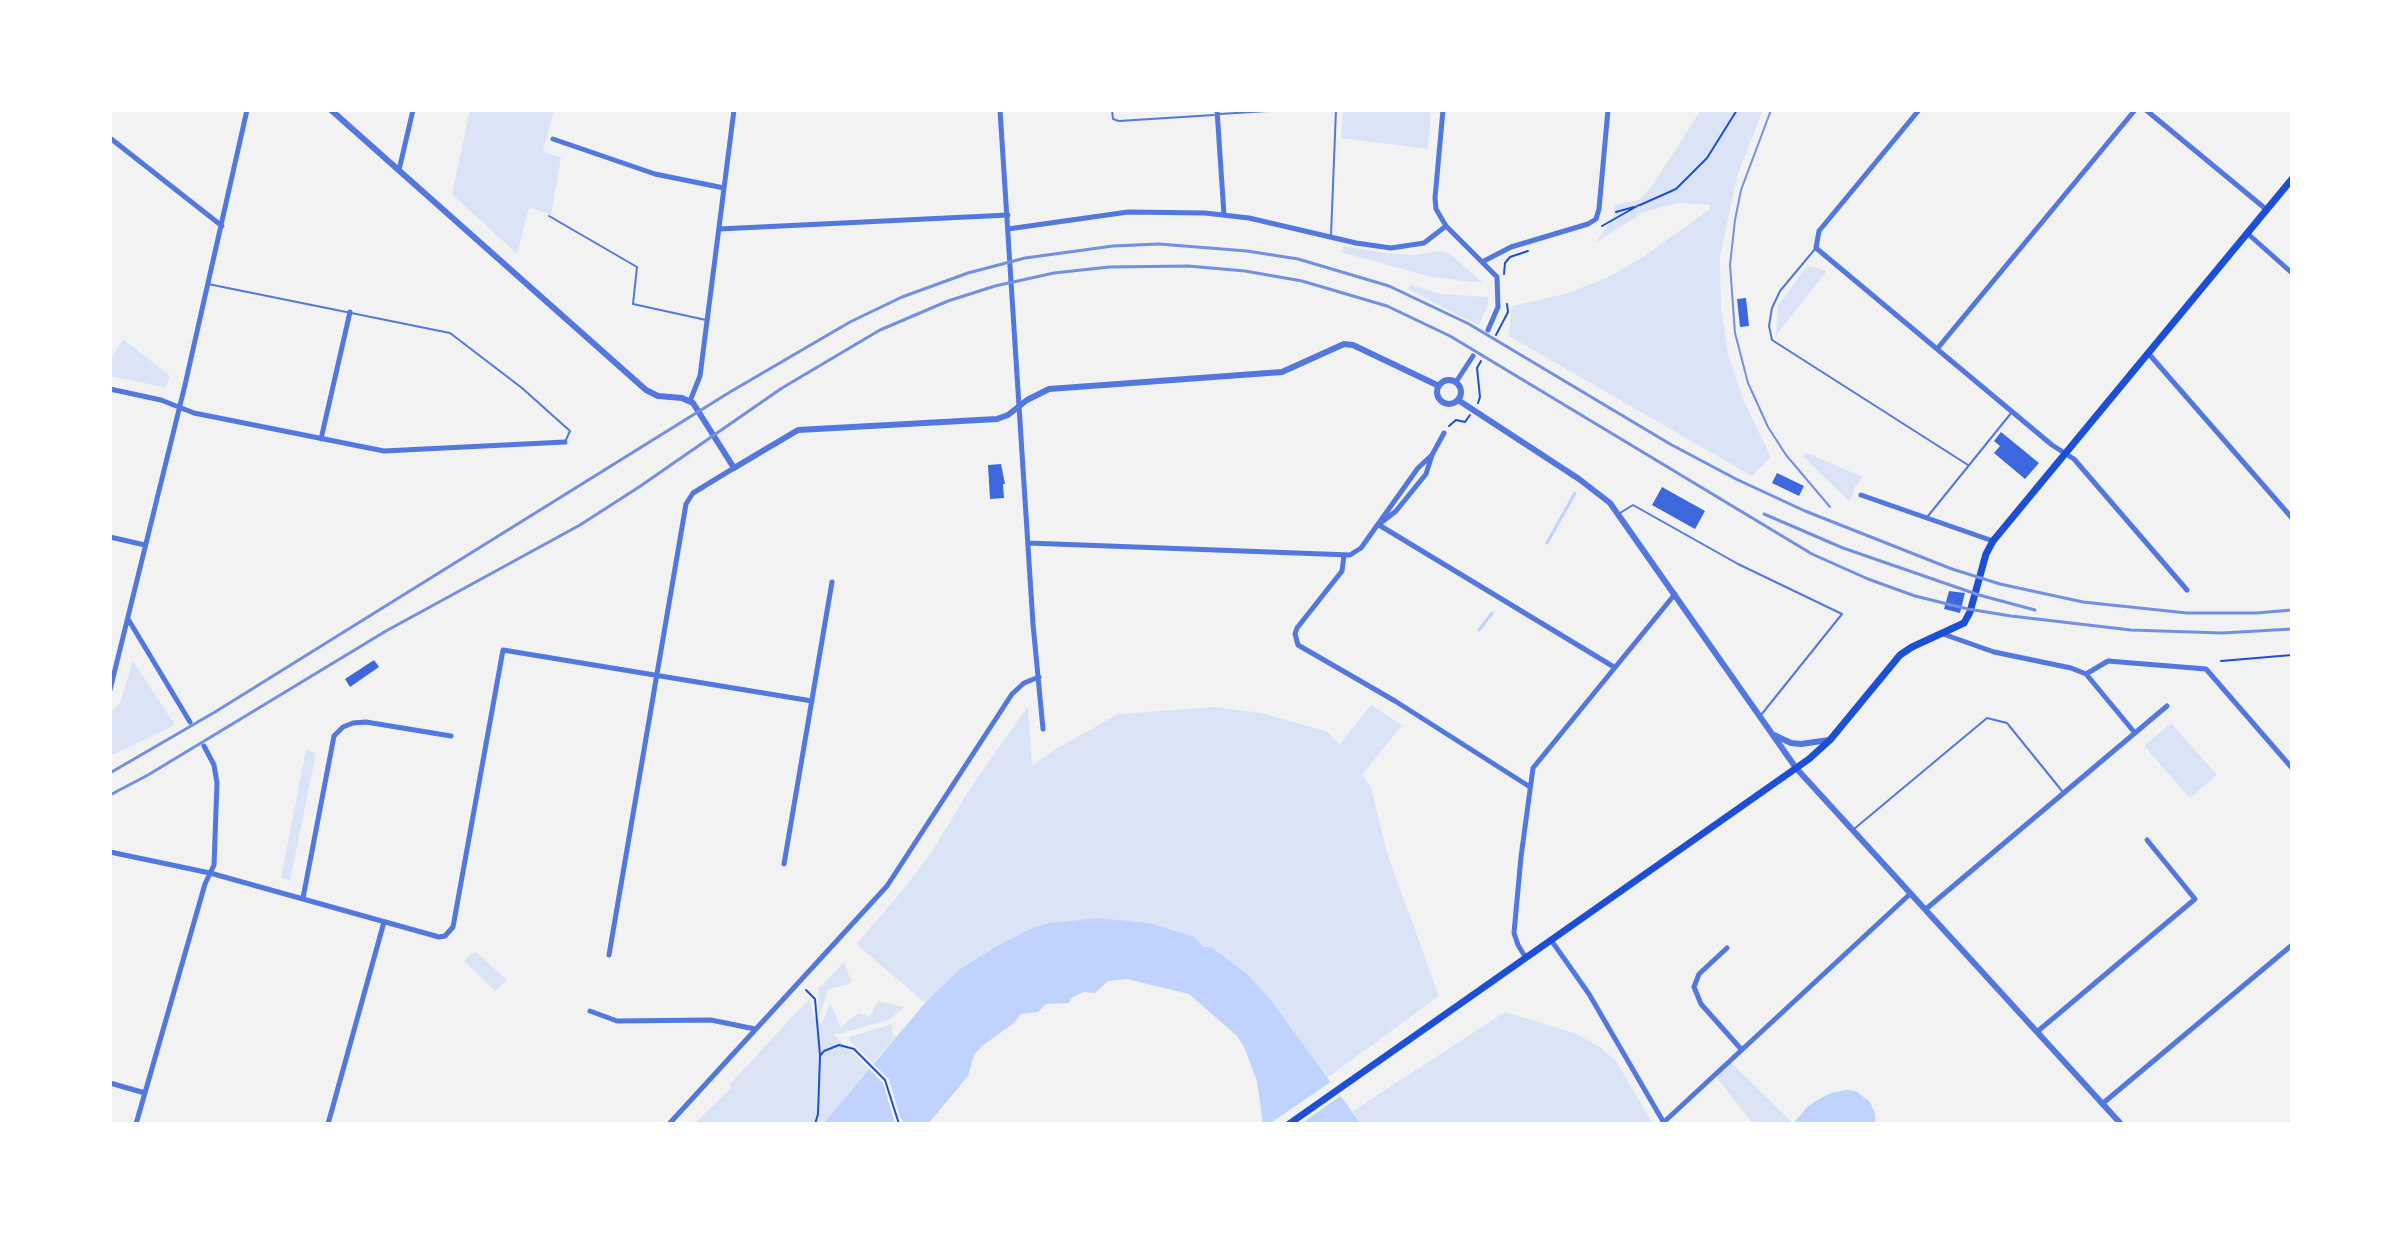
<!DOCTYPE html>
<style>
body{margin:0}
#map{position:relative;width:2402px;height:1234px;overflow:hidden;background:#f2f2f2;font-family:Cabin,sans-serif}
canvas{display:block}
.frame{position:absolute;inset:0;border:112px solid #fff;pointer-events:none}
</style>
<div id="map">
<canvas width="2402" height="1234"></canvas>
<div class="frame"></div>
</div>
<script>
const g = document.querySelector('canvas').getContext('2d');
g.lineJoin = 'round';
function paint(path, color) {
  g.fillStyle = color;
  g.fill(path, 'evenodd');
}
function shape(rows) {
  const path = new Path2D();
  for (const r of rows) {
    if (r.length === 3) {
      path.moveTo(r[0] + r[2], r[1]);
      path.arc(r[0], r[1], r[2], 0, 2 * Math.PI);
      continue;
    }
    path.moveTo(r[0], r[1]);
    for (let i = 2; i < r.length; i += 2) path.lineTo(r[i], r[i + 1]);
  }
  return path;
}
function stroke(path, color, width, dash) {
  g.strokeStyle = color;
  g.lineWidth = width;
  g.lineCap = dash ? 'butt' : 'round';
  g.setLineDash(dash || []);
  g.stroke(path);
}
paint(shape([
 [470,110,554,110,543,151,561,158,551,215,529,207,517,254,452,194],
 [1343,110,1431,110,1428,149,1341,138],
 [1701,110,1763,110,1737,176,1720,257,1721,307,1728,354,1744,402,1771,457,1752,476,1509,336,1512,306,1565,294,1607,278,1643,257,1710,209,1710,205,1678,203,1644,212,1595,243,1613,218,1615,205,1639,200,1652,186],
 [1344,246,1385,253,1413,255,1440,251,1450,254,1483,283,1431,277,1341,252],
 [1807,266,1819,268,1826,272,1776,335,1778,305],
 [1410,285,1441,294,1488,297,1488,305,1478,325,1408,289],
 [123,339,170,376,167,384,163,387,110,376,110,361],
 [1807,453,1863,477,1854,488,1852,498,1849,501,1803,456],
 [133,661,175,725,110,756,110,712,120,703],
 [1371,705,1402,725,1362,775,1371,787,1387,853,1439,996,1327,1078,1270,999,1246,973,1211,947,1204,947,1173,930,1150,923,1098,918,1049,923,1030,929,1000,944,960,969,925,1003,856,944,903,890,933,850,971,787,1028,706,1032,766,1054,750,1118,714,1215,707,1261,713,1328,732,1339,745],
 [2171,723,2217,775,2190,798,2144,746],
 [306,750,316,753,290,881,281,878],
 [475,951,507,980,495,991,464,961],
 [844,962,851,981,849,984,828,989,819,1018,818,989],
 [810,998,813,1015,822,1024,830,1003,841,1027,858,1013,870,1017,878,1001,904,1007,889,1020,834,1035,869,1069,823,1124,694,1124,732,1087,729,1085],
 [1505,1012,1574,1033,1600,1047,1616,1061,1653,1124,1361,1124,1353,1111],
 [892,1024,892,1036,896,1036,873,1063,849,1040,850,1037],
 [1729,1061,1794,1124,1753,1124,1714,1074]
]), '#dbe4f7');
paint(shape([
 [1098,918,1150,923,1194,937,1204,947,1211,947,1246,973,1270,999,1361,1124,1263,1124,1257,1081,1244,1047,1237,1036,1189,994,1127,979,1108,981,1095,993,1084,992,1071,998,1069,1003,1046,1004,1038,1012,1021,1014,1014,1023,982,1046,974,1055,968,1076,928,1124,823,1124,925,1003,960,969,1000,944,1030,929,1049,923],
 [1846,1090,1856,1091,1870,1102,1875,1114,1875,1124,1793,1124,1807,1107,1819,1099,1831,1093]
]), '#bfd3fe');
paint(shape([
 [871,1062,889,1079,900,1117,905,1124,895,1124,883,1083,867,1067],
 [1332,1081,1342,1095,1301,1124,1269,1124]
]), '#f2f2f2');
stroke(shape([
 [1547,543,1575,493],
 [1479,630,1492,613]
]), '#bfd3fe', 3);
paint(shape([
 [1746,298,1749,326,1740,327,1737,299],
 [2001,432,2039,463,2025,479,1994,453,2000,446,1994,441],
 [1001,464,1005,484,1003,484,1004,498,990,499,988,465],
 [1777,473,1804,486,1799,496,1772,483],
 [1662,487,1705,511,1695,529,1652,505],
 [1949,591,1965,593,1960,613,1944,609],
 [374,660,379,667,350,687,345,679]
]), '#3d67dc');
stroke(shape([
 [1640,205,1676,189,1707,158,1737,110],
 [1616,212,1634,207],
 [1602,226,1639,205],
 [1504,274,1505,263,1510,257,1528,251],
 [1496,335,1508,312,1507,304],
 [1478,403,1480,397,1477,368,1481,361],
 [1449,426,1456,420,1465,422,1470,415],
 [2221,661,2292,655],
 [806,990,815,999,820,1055],
 [815,1124,818,1114,820,1056,824,1051,839,1045,854,1049,885,1080,899,1124]
]), '#1d4ed8', 2);
stroke(shape([
 [1112,110,1113,119,1119,121,1214,115],
 [1220,114,1283,110],
 [549,216,637,267,633,304,706,320],
 [1331,235,1336,110],
 [1815,249,1780,291,1772,308,1769,326,1772,340,1968,465],
 [208,284,450,333,522,388,570,431,565,442],
 [1620,513,1633,505,1738,564,1842,614,1761,715],
 [1928,516,2012,412],
 [1854,829,1987,718,2007,723,2062,791]
]), '#5277de', 2);
stroke(shape([
 [1000,110,1033,624,1043,729],
 [1217,110,1224,215],
 [1443,110,1435,198,1436,209,1446,226,1497,277,1498,307,1488,330],
 [1919,110,1819,231,1816,248,2052,445,2074,459,2187,590],
 [2146,110,2267,210],
 [110,138,222,226],
 [553,139,655,174,724,188],
 [399,170,413,110],
 [719,229,1008,215],
 [1008,229,1128,212,1205,213,1249,218,1356,243,1391,248,1424,243,1446,226],
 [2247,233,2292,273],
 [1484,261,1511,247,1588,224,1596,219,1599,209,1608,110],
 [1937,349,2135,110],
 [2148,353,2292,518],
 [1456,382,1473,356],
 [110,389,161,400,194,413,384,451,565,442],
 [690,401,700,376,734,110],
 [321,439,350,312],
 [1861,495,1993,541],
 [1382,522,1396,511,1426,474,1432,455,1444,433],
 [1379,525,1614,667],
 [110,537,145,545],
 [1028,543,1350,555,1361,548,1418,468,1432,455],
 [1344,555,1342,571,1297,628,1295,634,1298,645,1395,701,1530,787],
 [128,619,190,722],
 [1943,634,1994,652,2071,668,2086,674,2135,733],
 [2086,674,2108,661,2206,669,2292,768],
 [110,690,185,385,247,110],
 [110,852,210,873,439,937,445,936,453,927,503,650,812,701],
 [784,864,832,582],
 [303,898,334,736,343,727,353,723,366,722,451,736],
 [1926,909,2167,706],
 [1551,940,1589,994,1664,1123],
 [1727,948,1699,974,1694,987,1701,1004,1741,1049],
 [609,955,686,504,693,493,734,468],
 [1526,958,1518,945,1514,933,1521,857,1533,768,1675,594],
 [590,1011,617,1021,711,1020,755,1029],
 [2038,1031,2195,899,2147,840],
 [110,1083,145,1093],
 [2102,1104,2292,945],
 [1664,1122,1910,894],
 [136,1124,205,884,214,865,217,783,214,765,204,746],
 [328,1124,384,922],
 [669,1124,887,886,1012,694,1024,683,1039,677]
]), '#5277de', 5);
stroke(shape([
 [331,110,646,390,658,396,682,398,693,403,734,468,798,430,997,419,1008,415,1027,400,1049,389,1282,372,1344,344,1353,345,1439,386],
 [1449,392,12],
 [1458,400,1579,479,1610,503,1796,768,2121,1124],
 [1774,735,1791,743,1801,744,1829,740]
]), '#5277de', 6);
stroke(shape([
 [1289,1124,1809,759,1830,740,1900,655,1912,647,1964,623,1970,612,1986,554,1993,541,2292,179]
]), '#1d4ed8', 7);
stroke(shape([
 [1771,110,1741,190,1735,220,1730,265,1735,333,1748,383,1768,427,1786,455,1830,507]
]), '#7290e2', 2);
stroke(shape([
 [1764,514,1843,548,1979,595,2035,610],
 [110,773,215,712,730,392,850,322,902,297,968,273,1025,258,1113,246,1159,244,1247,251,1298,259,1389,286,1469,324,1670,444,1736,479,1805,511,1952,569,2000,584,2083,602,2187,613,2256,613,2292,610],
 [110,795,148,775,386,631,580,525,639,487,782,388,880,330,948,301,995,286,1054,273,1109,267,1188,266,1245,271,1302,281,1387,306,1450,336,1812,554,1868,579,1915,596,1968,609,2011,616,2131,630,2222,633,2292,629]
]), '#7290e2', 3);
</script>
